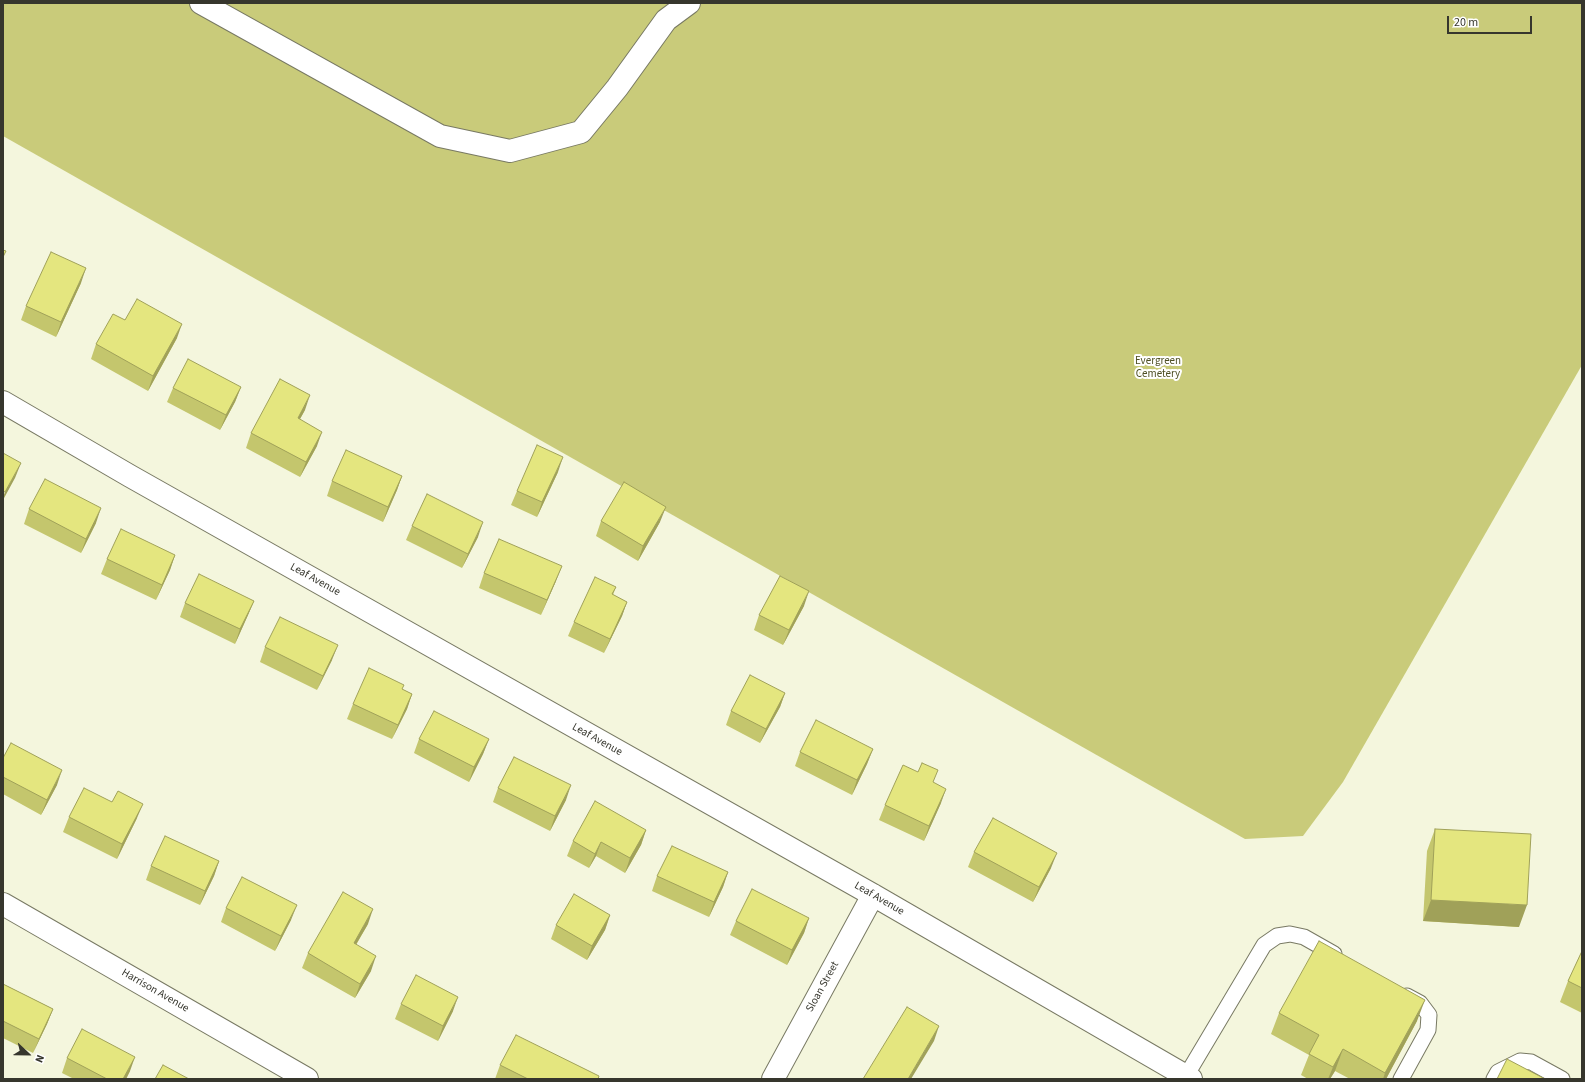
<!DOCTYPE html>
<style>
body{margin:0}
#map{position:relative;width:1585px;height:1082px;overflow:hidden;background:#f4f6dd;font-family:"Source Sans 3",sans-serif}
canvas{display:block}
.frame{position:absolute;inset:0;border:4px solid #36362d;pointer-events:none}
.north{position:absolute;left:8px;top:1034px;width:40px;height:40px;-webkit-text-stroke:3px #fff;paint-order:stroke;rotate:112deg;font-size:11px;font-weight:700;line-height:16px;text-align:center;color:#36362d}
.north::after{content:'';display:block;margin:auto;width:14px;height:18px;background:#36362d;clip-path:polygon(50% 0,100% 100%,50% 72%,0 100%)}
.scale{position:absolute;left:1447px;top:16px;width:85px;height:18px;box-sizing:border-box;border:2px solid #36362d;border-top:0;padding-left:5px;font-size:12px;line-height:14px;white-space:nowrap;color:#36362d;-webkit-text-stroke:3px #fff;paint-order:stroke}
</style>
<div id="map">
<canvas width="1585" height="1082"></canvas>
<div class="frame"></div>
<div class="north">N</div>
<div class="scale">20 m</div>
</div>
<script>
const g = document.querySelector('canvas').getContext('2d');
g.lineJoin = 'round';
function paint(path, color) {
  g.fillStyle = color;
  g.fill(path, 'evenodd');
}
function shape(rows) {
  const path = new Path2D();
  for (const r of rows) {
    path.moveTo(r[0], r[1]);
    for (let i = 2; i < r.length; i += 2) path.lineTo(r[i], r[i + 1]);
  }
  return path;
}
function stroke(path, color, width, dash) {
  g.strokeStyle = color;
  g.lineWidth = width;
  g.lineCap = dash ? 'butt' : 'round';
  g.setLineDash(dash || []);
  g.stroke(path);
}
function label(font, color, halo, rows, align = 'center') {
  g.font = font + ' "Source Sans 3",sans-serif';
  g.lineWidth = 4;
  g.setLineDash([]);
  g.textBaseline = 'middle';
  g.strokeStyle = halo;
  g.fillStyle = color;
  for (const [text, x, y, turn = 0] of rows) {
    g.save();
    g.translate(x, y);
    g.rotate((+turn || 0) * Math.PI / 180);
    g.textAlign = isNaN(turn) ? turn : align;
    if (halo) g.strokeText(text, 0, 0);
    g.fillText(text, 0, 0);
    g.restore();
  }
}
paint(shape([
 [3,3,1582,3,1582,365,1343,782,1303,836,1245,839,3,136]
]), '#c9cb7a');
const lane = shape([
 [1186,1076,1264,945,1277,936,1290,934,1304,937,1334,954],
 [1401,1079,1428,1030,1429,1015,1420,1003,1407,996],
 [1494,1079,1498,1072,1520,1061,1531,1062,1562,1079]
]);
const street = shape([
 [201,3,440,136,510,151,581,132,617,88,666,20,689,3],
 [3,402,130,476,873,895,1191,1079],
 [3,904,307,1079],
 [773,1079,873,895]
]);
stroke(lane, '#787963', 17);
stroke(street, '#787963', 24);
stroke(lane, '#fff', 15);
stroke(street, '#fff', 22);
paint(shape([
 [81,283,56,337,21,320,26,306],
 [125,320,177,338,148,391,91,359,96,344],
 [241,387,235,402,220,430,167,402,173,388],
 [305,410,300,419,317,446,300,477,246,448,251,433],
 [558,472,537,517,511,505,517,491],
 [402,476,397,490,383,522,327,496,332,481],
 [29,509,96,523,81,553,24,524],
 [601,521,660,522,638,561,596,536],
 [412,526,478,537,462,568,406,540],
 [175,555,170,570,156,600,101,574,107,559],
 [484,573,556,581,541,615,479,588],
 [616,587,613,595,627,602,622,616,604,653,568,636,574,622],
 [254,601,248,615,235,644,180,617,185,603],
 [804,606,783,645,754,630,759,615],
 [265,647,332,660,317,690,260,662],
 [402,689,412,694,407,709,392,739,347,719,353,704],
 [785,693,780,707,760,743,726,725,731,711],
 [419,739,489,739,483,754,469,782,414,753],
 [873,749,867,764,852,795,795,766,800,752],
 [3,758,57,785,41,815,3,794],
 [933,783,941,803,924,841,879,820,885,805],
 [498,788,566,800,550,831,493,802],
 [69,817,137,818,117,859,63,832],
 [1435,829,1519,927,1423,921,1427,851],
 [646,830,641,845,625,873,596,856,589,868,567,856,573,841],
 [974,852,1051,868,1033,902,968,867],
 [219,861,214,876,200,905,146,880,151,866],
 [728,872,723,887,709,917,652,891,657,876],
 [226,908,291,920,275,951,221,922],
 [610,915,605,930,587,960,551,939,556,925],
 [809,918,804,933,787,965,730,935,736,921],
 [368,924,356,945,371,971,355,998,302,968,308,953],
 [1582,951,1582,1013,1560,1002,1568,981],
 [3,984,53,1009,47,1024,33,1053,3,1038],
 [401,1004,453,1011,438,1041,395,1019],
 [1279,1013,1417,1021,1386,1079,1350,1079,1335,1071,1330,1079,1308,1079,1301,1075,1309,1055,1271,1034],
 [67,1058,130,1071,126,1079,74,1079,62,1073],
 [500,1065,598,1079,495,1079]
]), '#c4c66d');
paint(shape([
 [86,268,81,283,56,337,61,322],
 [182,324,177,338,148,391,153,376],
 [241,387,235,402,220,430,226,415],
 [310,395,305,410,292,433,298,418],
 [322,432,317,446,300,477,306,462],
 [563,457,558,472,537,517,542,502],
 [21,463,15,478,3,500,3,497,5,492],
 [402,476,397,490,383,522,388,507],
 [666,507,660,522,638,561,643,546],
 [101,508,96,523,81,553,86,539],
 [483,522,478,537,462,568,468,554],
 [175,555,170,570,156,600,162,585],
 [562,566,556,581,541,615,547,600],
 [809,591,804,606,783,645,789,630],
 [254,601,248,615,235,644,240,629],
 [627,602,622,616,604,653,610,639],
 [338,645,332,660,317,690,323,676],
 [785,693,780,707,760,743,766,729],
 [412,694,407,709,392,739,398,725],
 [489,739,483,754,469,782,474,767],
 [873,749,867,764,852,795,857,780],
 [62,770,57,785,41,815,47,800],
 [571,785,566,800,550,831,555,816],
 [946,789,941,803,924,841,929,826],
 [143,804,137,818,117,859,122,844],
 [646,830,641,845,625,873,630,858],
 [601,842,596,856,589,868,595,854],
 [1057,853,1051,868,1033,902,1039,887],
 [219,861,214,876,200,905,205,891],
 [728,872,723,887,709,917,714,902],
 [1431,900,1527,905,1519,927,1423,921],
 [297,905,291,920,275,951,281,936],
 [373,909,368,924,348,958,354,943],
 [610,915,605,930,587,960,592,946],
 [809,918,804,933,787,965,792,950],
 [376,956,371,971,355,998,360,984],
 [458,997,453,1011,438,1041,443,1026],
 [1425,1000,1417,1021,1386,1079,1383,1079,1385,1073],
 [53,1009,47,1024,33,1053,39,1039],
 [939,1026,934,1041,911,1079,908,1079],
 [1343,1049,1335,1071,1330,1079,1328,1079,1333,1067],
 [135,1057,130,1071,126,1079,123,1079]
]), '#a0a159');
const building = shape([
 [3,250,6,251,3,257,3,250],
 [51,252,86,268,61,322,26,306,51,252],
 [137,299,182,324,153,376,96,344,113,314,125,320,137,299],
 [188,359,241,387,226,415,173,388,188,359],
 [280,379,310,395,298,418,322,432,306,462,251,433,280,379],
 [537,445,563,457,542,502,517,491,537,445],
 [346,450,402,476,388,507,332,481,346,450],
 [3,453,21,463,5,492,3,491,3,453],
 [45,479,101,508,86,539,29,509,45,479],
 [624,482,666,507,643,546,601,521,624,482],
 [427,494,483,522,468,554,412,526,427,494],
 [121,529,175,555,162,585,107,559,121,529],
 [499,539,562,566,547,600,484,573,499,539],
 [199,574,254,601,240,629,185,603,199,574],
 [780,576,809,591,789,630,759,615,780,576],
 [595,577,616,587,612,594,627,602,610,639,574,622,595,577],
 [280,617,338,645,323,676,265,647,280,617],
 [369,668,404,685,402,689,412,694,398,725,353,704,369,668],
 [750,675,785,693,766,729,731,711,750,675],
 [434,711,489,739,474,767,419,739,434,711],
 [816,720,873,749,857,780,800,752,816,720],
 [11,743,62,770,47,800,3,777,3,758,11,743],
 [514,757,571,785,555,816,498,788,514,757],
 [922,763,938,770,933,782,946,789,929,826,885,805,903,765,918,772,922,763],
 [84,788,112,802,118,791,143,804,122,844,69,817,84,788],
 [595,801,646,830,630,858,601,842,595,854,573,841,595,801],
 [993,818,1057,853,1039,887,974,852,993,818],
 [1435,829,1531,834,1527,905,1431,900,1435,829],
 [165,836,219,861,205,891,151,866,165,836],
 [672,846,728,872,714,902,657,876,672,846],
 [242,877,297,905,281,936,226,908,242,877],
 [752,889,809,918,792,950,736,921,752,889],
 [343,892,373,909,354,943,376,956,360,984,308,953,343,892],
 [574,894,610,915,592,946,556,925,574,894],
 [1319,941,1425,1000,1385,1073,1343,1049,1333,1067,1309,1054,1319,1035,1279,1013,1319,941],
 [1582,951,1582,988,1568,981,1582,951],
 [416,975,458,997,443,1026,401,1004,416,975],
 [3,984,53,1009,39,1039,3,1021,3,984],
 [907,1007,939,1026,908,1079,863,1079,907,1007],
 [82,1029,135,1057,123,1079,107,1079,67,1058,82,1029],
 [516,1035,599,1076,598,1079,528,1079,500,1065,516,1035],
 [1507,1059,1545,1079,1497,1079,1507,1059],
 [163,1065,189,1079,155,1079,163,1065]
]);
paint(building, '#e4e67f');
stroke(building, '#a0a159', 1);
label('11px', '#4d4e23', '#fff', [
 ["Evergreen",1158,362],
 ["Cemetery",1158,375]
]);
label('11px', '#36362d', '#fff', [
 ["Leaf Avenue",315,580,29],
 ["Leaf Avenue",597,740,29],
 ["Leaf Avenue",879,899,30],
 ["Sloan Street",823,987,-61],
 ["Harrison Avenue",155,991,30]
]);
</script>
